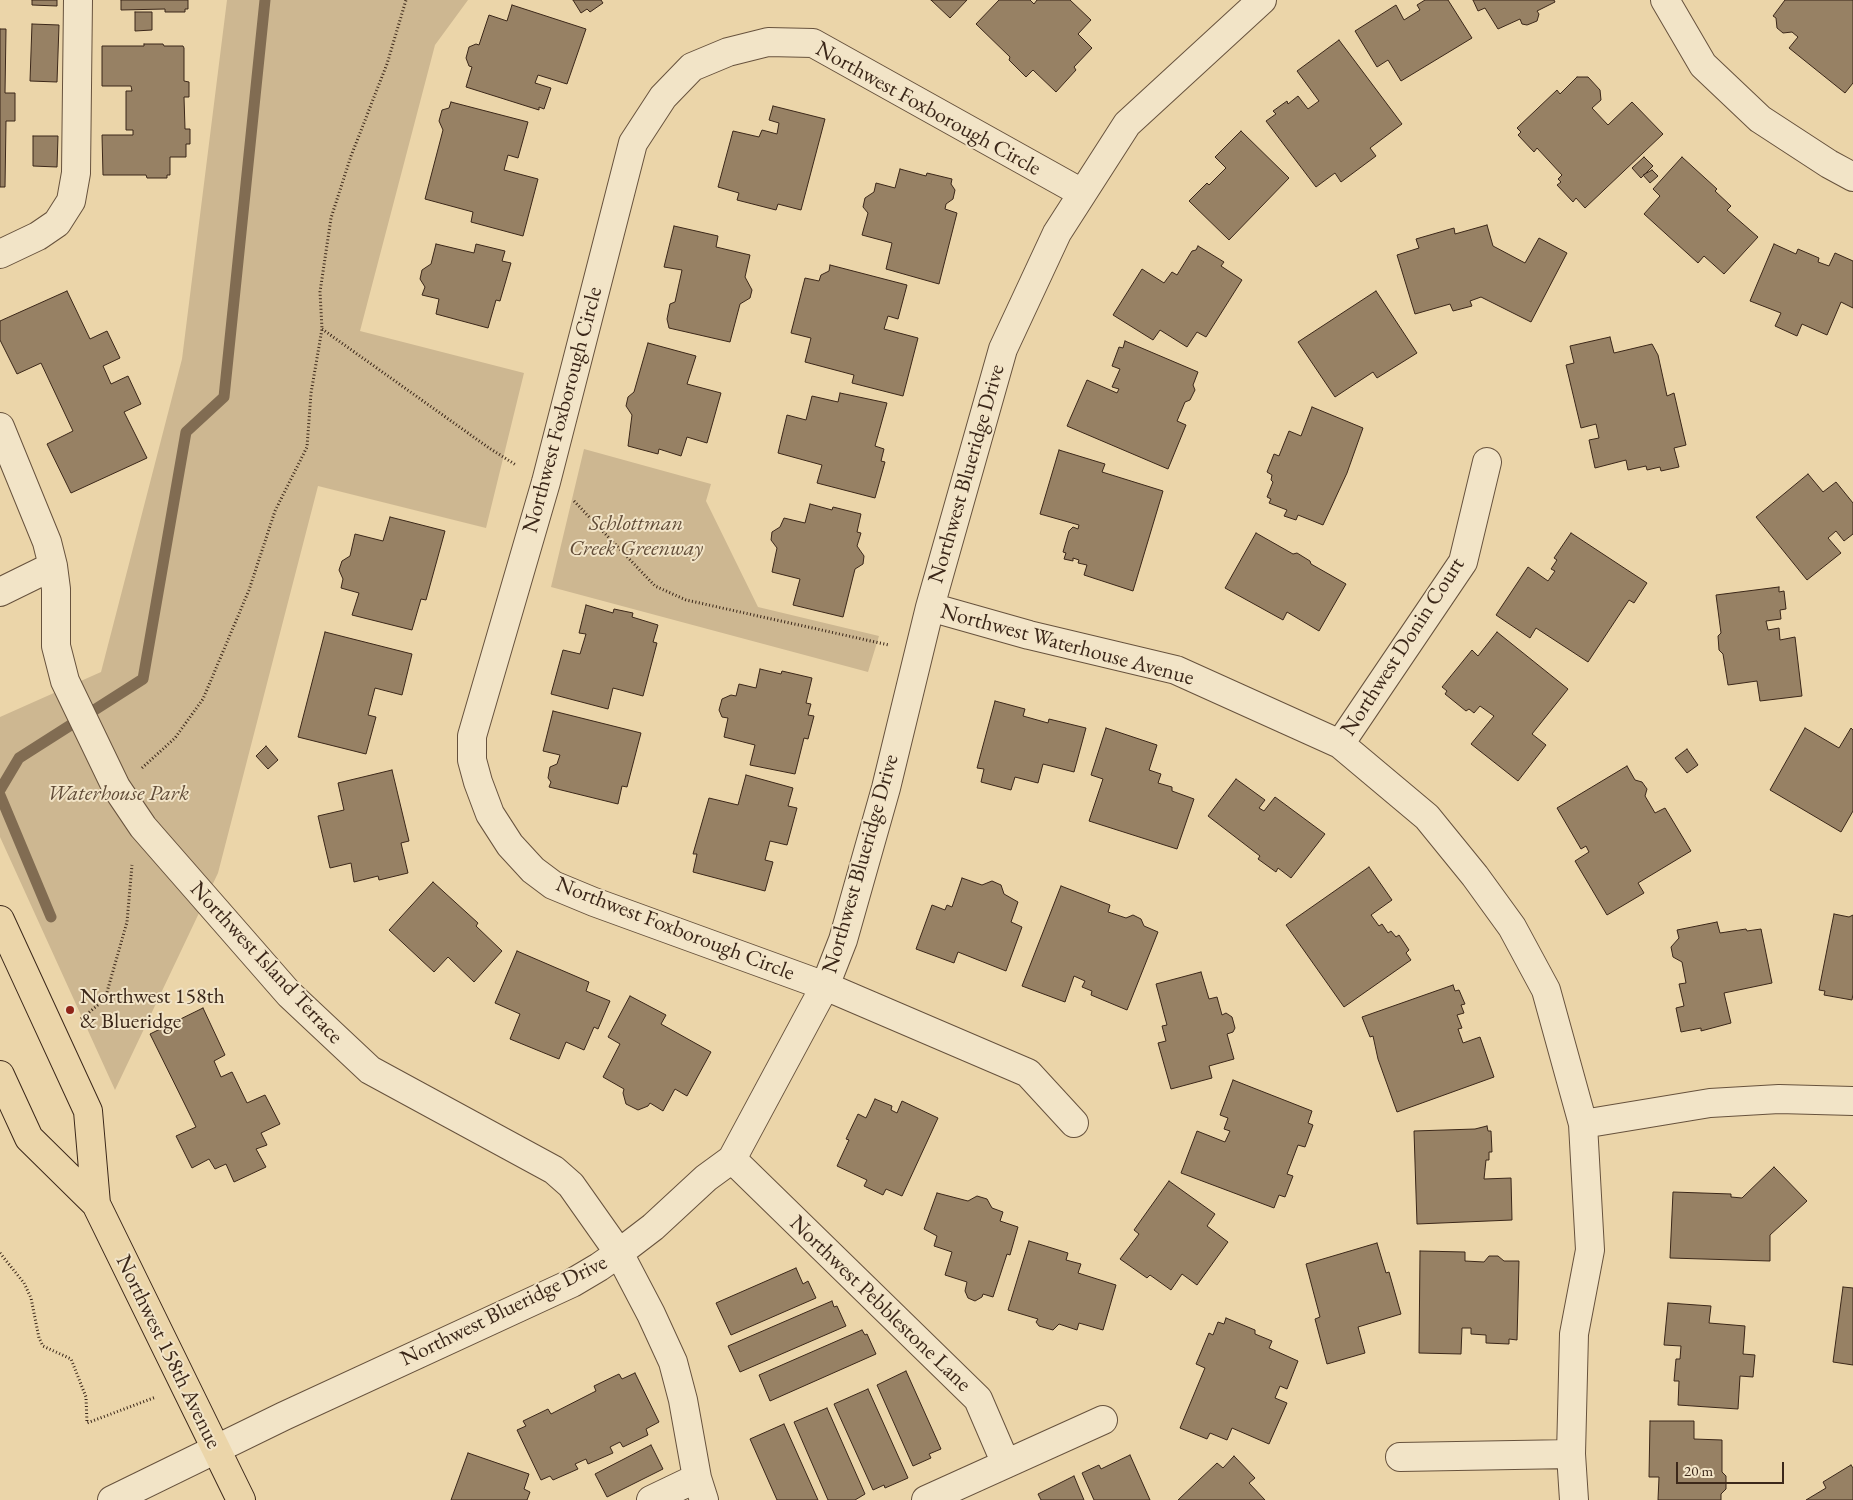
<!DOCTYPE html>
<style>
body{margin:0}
#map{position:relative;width:1853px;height:1500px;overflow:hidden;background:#ebd5a9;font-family:"EB Garamond",serif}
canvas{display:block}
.scale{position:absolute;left:1676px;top:1462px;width:108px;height:22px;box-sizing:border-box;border:2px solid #3b2719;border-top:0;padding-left:6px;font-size:15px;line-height:18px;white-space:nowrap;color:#3b2719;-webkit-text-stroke:4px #f2e4c7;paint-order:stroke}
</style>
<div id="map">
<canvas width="1853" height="1500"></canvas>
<div class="scale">20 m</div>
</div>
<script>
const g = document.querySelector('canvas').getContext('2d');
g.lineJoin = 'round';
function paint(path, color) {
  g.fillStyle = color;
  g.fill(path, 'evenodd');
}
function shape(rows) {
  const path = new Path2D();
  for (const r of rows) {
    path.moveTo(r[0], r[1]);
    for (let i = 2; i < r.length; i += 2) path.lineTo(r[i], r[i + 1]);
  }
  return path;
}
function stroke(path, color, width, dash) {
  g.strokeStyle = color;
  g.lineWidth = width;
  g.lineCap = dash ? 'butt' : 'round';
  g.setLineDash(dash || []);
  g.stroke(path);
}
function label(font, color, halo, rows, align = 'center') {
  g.font = font + ' "EB Garamond",serif';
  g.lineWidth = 4;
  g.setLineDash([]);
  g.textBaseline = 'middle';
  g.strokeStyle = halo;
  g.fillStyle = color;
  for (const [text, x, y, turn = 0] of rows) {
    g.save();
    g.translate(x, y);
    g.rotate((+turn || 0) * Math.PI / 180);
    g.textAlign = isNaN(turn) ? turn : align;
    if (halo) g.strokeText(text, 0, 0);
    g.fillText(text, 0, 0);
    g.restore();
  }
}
paint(shape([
 [227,0,468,0,435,45,360,331,524,373,486,528,318,486,218,873,115,1090,0,837,0,717,101,672,182,359],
 [584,449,711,484,706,501,758,607,879,636,868,672,551,587]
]), '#cdb791');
stroke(shape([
 [0,790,19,758,143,679,186,432,224,397,265,0],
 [0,795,51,917]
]), '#816c52', 11);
const building = shape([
 [32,0,57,0,57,6,32,5,32,0],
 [121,0,188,0,188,9,185,9,185,12,165,12,165,9,121,10,121,0],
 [573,0,601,0,603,3,590,12,587,9,581,13,573,0],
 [931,0,967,0,950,18,931,0],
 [999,0,1030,0,1034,4,1037,0,1070,0,1091,20,1078,34,1092,48,1074,67,1076,70,1056,92,1033,70,1026,77,1009,60,1010,57,976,24,999,0],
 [1425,0,1448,0,1472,38,1401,81,1388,60,1377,67,1355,31,1396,5,1404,20,1420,10,1417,5,1425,0],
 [1473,0,1554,0,1555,2,1537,11,1539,14,1537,21,1527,25,1522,24,1520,19,1498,29,1485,8,1478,11,1473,0],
 [1785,0,1853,0,1853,83,1845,93,1789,48,1798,37,1792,32,1783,33,1777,28,1776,18,1773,16,1785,0],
 [512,5,586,29,567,84,538,75,535,83,551,88,544,109,539,107,539,110,466,87,472,67,469,66,466,58,469,47,476,44,479,45,489,15,507,21,512,5],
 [135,12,152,12,152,30,135,31,135,12],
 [32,24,59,25,57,82,30,81,32,24],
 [0,29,6,29,5,93,15,93,15,121,6,121,5,187,0,187,0,29],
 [1339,40,1402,124,1370,148,1376,156,1341,182,1335,173,1316,187,1266,121,1276,114,1273,111,1287,101,1288,104,1298,96,1308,109,1319,101,1297,71,1339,40],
 [144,44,163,44,164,46,183,46,184,48,184,81,189,82,189,97,184,97,185,129,190,129,190,144,186,144,186,157,170,157,170,175,167,175,167,178,147,178,146,175,103,175,102,135,133,135,133,130,126,130,126,91,132,91,131,86,102,86,102,46,144,46,144,44],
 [1577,77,1588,77,1600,90,1601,100,1592,108,1608,125,1632,102,1663,134,1585,208,1576,198,1573,202,1557,185,1561,182,1558,179,1562,175,1537,148,1534,152,1518,135,1521,132,1517,128,1557,90,1560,94,1577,77],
 [451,102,528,122,518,158,508,155,504,170,538,179,523,236,471,222,473,212,425,199,443,130,439,121,442,110,449,108,451,102],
 [773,106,825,119,801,210,778,204,776,210,737,200,739,193,718,187,733,131,759,137,762,130,777,134,779,123,769,120,773,106],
 [1241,131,1289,178,1229,240,1189,201,1207,183,1209,185,1226,168,1215,157,1241,131],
 [33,136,58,136,57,167,33,166,33,136],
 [1644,157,1653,166,1641,178,1632,168,1644,157],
 [1682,157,1717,189,1715,191,1731,206,1727,210,1758,237,1724,274,1704,256,1698,263,1644,214,1660,196,1653,189,1682,157],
 [900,169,926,176,927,173,952,179,951,184,955,190,953,199,946,204,945,209,957,213,939,284,886,269,892,243,862,235,868,213,863,207,865,198,874,192,876,183,895,188,900,169],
 [1652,170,1658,176,1650,183,1643,175,1652,170],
 [1487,225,1493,246,1525,263,1539,238,1567,253,1531,322,1481,297,1470,301,1472,306,1453,311,1450,304,1415,314,1397,255,1419,248,1416,239,1454,228,1455,234,1487,225],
 [674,226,718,236,716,247,750,255,745,277,752,290,750,298,740,304,730,342,669,328,667,319,670,304,675,302,682,270,664,267,674,226],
 [436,244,474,253,476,244,505,251,502,261,511,263,500,301,496,300,488,328,436,314,439,299,422,295,425,287,420,279,422,270,431,264,436,244],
 [1774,244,1796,254,1798,249,1819,258,1818,262,1829,266,1835,253,1853,261,1853,308,1841,302,1827,335,1802,324,1797,336,1775,326,1781,313,1750,301,1774,244],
 [1198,246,1224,262,1221,266,1242,280,1206,337,1197,332,1187,347,1160,330,1153,340,1113,315,1142,269,1164,283,1172,272,1177,275,1192,251,1196,250,1198,246],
 [830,265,907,285,898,319,888,316,884,329,918,338,903,396,852,383,854,375,805,362,811,338,791,333,805,278,819,281,821,275,829,271,830,265],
 [67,291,90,339,107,331,120,358,103,366,111,384,128,376,141,404,124,412,147,458,71,493,47,444,73,431,41,363,17,374,0,340,0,321,67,291],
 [1376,291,1417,353,1377,378,1373,372,1335,397,1298,342,1376,291],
 [1610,337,1614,353,1652,344,1658,355,1667,396,1674,393,1686,445,1674,448,1679,467,1661,471,1660,467,1647,470,1646,466,1628,470,1626,460,1595,468,1589,440,1599,438,1596,424,1581,428,1566,365,1574,363,1570,346,1610,337],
 [1125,341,1198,372,1193,385,1195,390,1190,400,1185,402,1177,421,1186,425,1168,469,1067,426,1087,380,1117,393,1119,389,1112,387,1120,369,1112,366,1119,347,1123,348,1125,341],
 [648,343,696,356,687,384,721,393,707,443,687,437,681,456,659,449,658,454,628,446,632,415,626,406,628,397,634,392,648,343],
 [840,393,887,403,875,446,884,449,881,461,885,462,875,498,817,483,822,465,778,453,787,415,806,420,812,396,838,402,840,393],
 [1312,407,1363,428,1347,473,1323,525,1298,515,1296,520,1284,516,1287,510,1269,503,1271,499,1267,497,1273,482,1271,480,1272,475,1267,472,1274,454,1279,456,1289,431,1301,436,1312,407],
 [1059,450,1105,464,1102,472,1163,491,1133,591,1084,575,1087,565,1078,563,1079,560,1073,558,1073,561,1064,559,1066,553,1063,552,1069,531,1073,527,1078,529,1079,525,1040,514,1059,450],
 [1808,474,1823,492,1836,482,1853,503,1853,534,1844,541,1836,531,1828,538,1841,553,1807,580,1756,517,1808,474],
 [810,504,832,510,833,507,861,514,857,532,861,533,857,546,864,556,863,564,855,569,843,617,793,605,800,579,772,572,777,548,771,540,772,532,780,527,784,518,805,523,810,504],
 [390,517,445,531,426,600,421,599,412,630,352,615,359,593,341,588,343,579,339,570,342,561,350,556,355,534,383,541,390,517],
 [1256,533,1293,554,1297,553,1310,561,1311,564,1346,584,1319,631,1287,612,1283,620,1225,588,1256,533],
 [1571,533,1647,583,1634,603,1629,600,1588,662,1536,628,1530,638,1496,615,1528,567,1548,581,1555,571,1551,569,1557,560,1554,558,1571,533],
 [1779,587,1779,592,1784,591,1786,609,1780,610,1781,619,1766,621,1768,630,1779,628,1780,640,1795,637,1802,696,1760,701,1757,681,1728,685,1723,654,1719,650,1718,636,1721,633,1716,595,1779,587],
 [586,605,613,613,614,609,633,613,632,617,658,625,653,642,657,643,643,696,613,688,608,709,551,694,563,650,580,654,586,634,579,633,586,605],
 [325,632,412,654,402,695,375,688,368,715,376,717,366,754,298,737,325,632],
 [1497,632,1568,689,1532,734,1546,745,1518,781,1471,744,1494,716,1480,706,1474,713,1469,709,1466,711,1445,694,1447,691,1442,687,1472,650,1478,656,1497,632],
 [760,669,781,674,782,671,812,678,806,703,811,704,808,715,814,716,808,739,804,738,795,774,750,765,755,745,724,737,728,718,722,717,719,710,722,699,731,695,736,696,739,684,756,688,760,669],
 [995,701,1025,709,1023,716,1048,723,1049,719,1086,728,1074,772,1043,764,1038,783,1015,777,1011,790,981,782,984,769,977,768,995,701],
 [553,711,641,733,627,787,622,786,618,804,549,787,551,782,548,778,550,767,557,764,560,755,543,751,553,711],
 [1106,728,1157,745,1149,770,1161,774,1158,783,1172,787,1172,791,1194,799,1177,849,1089,821,1103,779,1091,775,1106,728],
 [1805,728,1839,748,1851,728,1853,730,1853,811,1841,832,1770,790,1805,728],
 [266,746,278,760,268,769,256,756,266,746],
 [1687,749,1698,765,1687,773,1675,758,1687,749],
 [1627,766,1635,780,1642,782,1647,789,1645,796,1655,813,1665,808,1691,851,1638,883,1644,893,1607,915,1575,861,1589,852,1586,846,1581,849,1557,808,1627,766],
 [392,770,409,841,401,843,408,873,379,880,378,876,354,882,351,863,330,868,318,816,344,810,338,783,392,770],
 [746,775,793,788,788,806,797,808,787,845,770,841,765,860,773,862,765,891,693,872,697,854,693,854,709,798,738,805,746,775],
 [1236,779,1265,800,1259,808,1264,811,1275,797,1325,834,1291,878,1278,868,1276,872,1258,859,1260,856,1208,816,1236,779],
 [1369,867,1392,900,1371,915,1379,926,1382,924,1388,933,1391,931,1396,937,1399,935,1409,950,1406,953,1411,960,1344,1007,1286,925,1369,867],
 [962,878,982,885,992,881,1001,885,1004,894,1018,902,1011,922,1022,927,1006,971,958,952,954,963,916,949,932,905,945,910,947,905,952,907,962,878],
 [433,882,478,923,476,926,502,951,474,982,448,957,434,972,389,930,433,882],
 [1061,886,1110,905,1108,912,1126,918,1133,915,1141,919,1144,926,1158,932,1127,1010,1091,995,1092,991,1082,987,1085,981,1074,976,1065,1002,1022,986,1061,886],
 [1834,914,1849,917,1853,915,1853,994,1852,1000,1824,995,1825,991,1819,990,1834,914],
 [1717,922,1720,933,1746,929,1747,931,1761,929,1772,983,1724,993,1731,1023,1701,1031,1701,1028,1681,1032,1676,1008,1684,1006,1679,984,1686,983,1682,962,1673,957,1671,947,1679,938,1677,930,1717,922],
 [517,951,589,982,586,991,610,1001,598,1029,594,1027,584,1050,566,1042,559,1059,510,1039,520,1014,495,1003,517,951],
 [1201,972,1209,999,1217,997,1222,1015,1226,1013,1232,1017,1235,1028,1233,1032,1227,1034,1234,1059,1209,1066,1212,1078,1171,1089,1158,1043,1166,1041,1162,1026,1167,1025,1156,984,1201,972],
 [1453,985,1455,991,1459,990,1465,1004,1461,1005,1464,1013,1457,1015,1462,1028,1458,1029,1463,1043,1480,1037,1494,1077,1397,1112,1378,1059,1373,1036,1370,1037,1362,1017,1453,985],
 [630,996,666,1015,661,1024,711,1052,687,1096,675,1089,663,1111,650,1103,648,1106,638,1110,626,1104,623,1093,624,1089,603,1077,620,1044,608,1037,630,996],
 [203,1008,225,1055,214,1061,221,1077,232,1072,247,1103,265,1095,280,1124,261,1133,267,1145,256,1149,266,1167,234,1182,226,1164,215,1169,209,1159,192,1168,176,1136,196,1127,150,1034,203,1008],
 [1233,1080,1312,1111,1308,1123,1313,1125,1305,1147,1298,1145,1287,1174,1293,1176,1285,1197,1279,1195,1274,1208,1181,1173,1197,1131,1225,1142,1230,1131,1224,1129,1228,1118,1220,1115,1233,1080],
 [875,1099,892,1106,891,1110,897,1113,902,1101,938,1118,902,1196,886,1189,883,1195,864,1186,867,1180,837,1166,849,1140,846,1139,858,1114,866,1118,875,1099],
 [1487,1126,1488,1131,1491,1131,1492,1152,1489,1152,1489,1160,1486,1160,1484,1179,1511,1178,1512,1220,1417,1224,1414,1131,1475,1129,1487,1126],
 [1774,1167,1807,1201,1770,1235,1770,1261,1670,1258,1673,1192,1731,1194,1731,1197,1742,1198,1774,1167],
 [1169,1181,1215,1214,1207,1226,1228,1242,1197,1285,1182,1274,1171,1290,1150,1275,1147,1278,1120,1259,1139,1234,1134,1230,1169,1181],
 [937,1193,968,1201,977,1196,987,1199,992,1208,1003,1212,1000,1221,1018,1227,1010,1255,1007,1254,993,1297,983,1294,982,1297,975,1301,968,1298,965,1291,967,1282,945,1275,952,1252,934,1246,937,1236,924,1229,937,1193],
 [1029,1241,1068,1253,1066,1260,1081,1264,1078,1273,1116,1285,1103,1330,1079,1323,1077,1330,1059,1324,1053,1330,1039,1326,1036,1322,1038,1319,1008,1310,1029,1241],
 [1377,1243,1386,1273,1389,1272,1401,1314,1358,1327,1365,1353,1327,1364,1315,1319,1320,1317,1306,1264,1377,1243],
 [1420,1251,1465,1252,1465,1261,1484,1262,1489,1256,1498,1256,1504,1261,1519,1261,1517,1340,1509,1339,1509,1344,1486,1343,1486,1335,1471,1334,1471,1328,1462,1328,1461,1354,1419,1353,1420,1251],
 [796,1268,803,1284,808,1281,816,1298,731,1335,716,1303,796,1268],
 [1843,1287,1853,1288,1853,1365,1833,1362,1843,1287],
 [832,1301,834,1307,837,1306,846,1326,740,1372,728,1346,832,1301],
 [1668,1303,1711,1306,1709,1323,1745,1326,1743,1354,1755,1355,1753,1377,1740,1376,1738,1409,1678,1405,1679,1381,1674,1381,1676,1359,1680,1359,1681,1346,1664,1345,1668,1303],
 [1226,1318,1255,1330,1255,1334,1272,1341,1269,1348,1298,1361,1287,1389,1280,1386,1275,1398,1287,1403,1269,1444,1232,1428,1227,1440,1210,1433,1207,1439,1180,1428,1205,1368,1196,1364,1209,1333,1213,1335,1218,1322,1224,1324,1226,1318],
 [862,1330,865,1335,867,1334,876,1354,770,1401,759,1375,862,1330],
 [906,1371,941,1449,929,1454,931,1458,913,1466,877,1385,906,1371],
 [635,1373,659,1422,646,1429,648,1435,623,1447,620,1442,610,1447,613,1453,588,1464,586,1459,575,1464,578,1469,553,1480,550,1476,541,1480,517,1430,526,1426,523,1421,548,1409,551,1414,596,1391,594,1386,619,1374,622,1379,635,1373],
 [868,1389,908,1478,885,1488,884,1485,873,1490,834,1404,868,1389],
 [827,1408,865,1494,855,1500,828,1500,794,1422,827,1408],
 [1650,1421,1694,1421,1694,1439,1722,1440,1722,1472,1726,1476,1726,1489,1721,1494,1721,1500,1658,1500,1659,1477,1649,1477,1650,1421],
 [784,1424,818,1500,777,1500,750,1439,784,1424],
 [651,1445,663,1469,607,1497,595,1474,651,1445],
 [468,1453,529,1474,524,1489,530,1492,527,1500,451,1500,468,1453],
 [1130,1455,1150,1500,1094,1500,1082,1473,1099,1465,1101,1469,1130,1455],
 [1234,1456,1255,1478,1249,1483,1265,1500,1178,1500,1217,1463,1223,1468,1234,1456],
 [1851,1465,1853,1468,1853,1500,1806,1500,1826,1488,1823,1482,1851,1465],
 [1074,1476,1084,1500,1041,1500,1038,1494,1074,1476]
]);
paint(building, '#978164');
stroke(building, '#3b2719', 1);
const minor = shape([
 [1665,0,1703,65,1760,119,1829,164,1853,177],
 [0,254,38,236,57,223,71,201,76,173,78,0],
 [0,427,47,542,53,566,56,589,56,646,65,681,116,787,143,827,289,994,370,1070,554,1170,571,1185,619,1253,651,1314,673,1362,683,1400,697,1478,704,1500],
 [0,592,53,566],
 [930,607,1029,635,1176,670,1340,744,1427,817,1475,876,1512,927,1546,990,1583,1124,1590,1250,1574,1334,1571,1454,1574,1500],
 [1340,744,1463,562,1487,462],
 [1074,1123,1028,1073,825,986,594,902,553,885,533,870,510,845,490,814,478,782,472,760,472,736,546,482,633,143,663,97,692,67,728,52,768,42,813,43,1082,193],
 [1583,1124,1710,1103,1779,1099,1853,1101],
 [732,1159,978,1399,1006,1464],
 [1400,1457,1571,1454],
 [112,1500,284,1416,572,1283,599,1267,619,1253,653,1227,706,1178,732,1159,825,986,843,940,886,788,930,607,1003,349,1057,233,1127,124,1262,0],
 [651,1500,697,1478],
 [926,1500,1103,1420]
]);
const major = shape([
 [0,920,88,1111,96,1204],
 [0,1075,29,1138,96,1204,241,1500]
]);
stroke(minor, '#67523d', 30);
stroke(major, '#3b2719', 30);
stroke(shape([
 [322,329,489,448,516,465],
 [574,501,655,586,686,600,889,645],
 [142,768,175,738,203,699,249,590,275,511,307,447,311,393,322,329,320,292,331,218,351,156,387,64,406,0],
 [81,1019,105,999,127,922,132,865],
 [0,1253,24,1283,31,1298,39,1338,43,1346,71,1359,86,1397,87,1423,156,1397]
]), '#3b2719', 3, [1, 2.5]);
stroke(minor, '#f2e4c7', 28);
stroke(major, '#ebd5a9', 28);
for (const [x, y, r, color] of [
 [70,1010,5,"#8f2418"]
]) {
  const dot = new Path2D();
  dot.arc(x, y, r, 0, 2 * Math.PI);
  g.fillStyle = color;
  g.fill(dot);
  stroke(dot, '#f2e4c7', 2);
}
label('22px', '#3b2719', '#f2e4c7', [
 ["Northwest Foxborough Circle",928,109,29],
 ["Northwest Foxborough Circle",563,410,-75],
 ["Northwest Blueridge Drive",967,474,-74],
 ["Northwest Waterhouse Avenue",1067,645,15],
 ["Northwest Donin Court",1403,647,-57],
 ["Northwest Blueridge Drive",861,864,-74],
 ["Northwest Foxborough Circle",675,929,21],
 ["Northwest Island Terrace",266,963,47],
 ["Northwest Pebblestone Lane",880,1304,44],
 ["Northwest Blueridge Drive",504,1311,-26],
 ["Northwest 158th Avenue",168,1352,64]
]);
label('italic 22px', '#604b37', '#f2e4c7', [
 ["Schlottman",636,524],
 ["Creek Greenway",636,549],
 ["Waterhouse Park",118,794]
]);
label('22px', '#3b2719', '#f2e4c7', [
 ["Northwest 158th",80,997],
 ["& Blueridge",80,1022]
], 'left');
</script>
